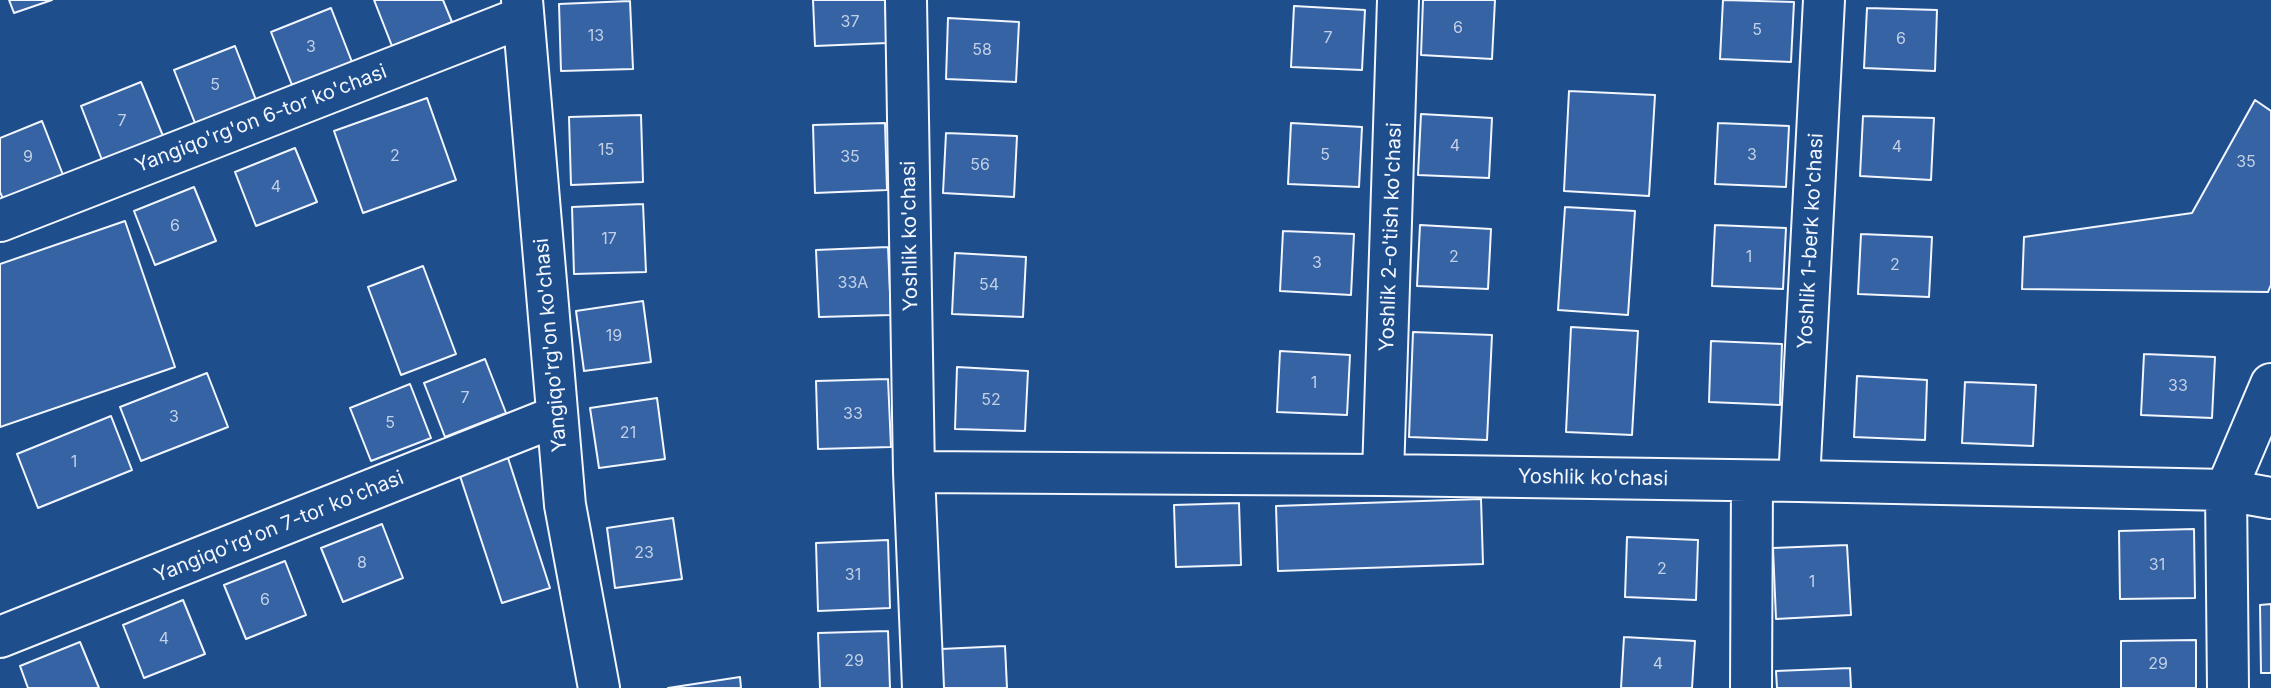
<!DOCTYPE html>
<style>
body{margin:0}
canvas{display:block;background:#1f4e8c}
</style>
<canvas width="2271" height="688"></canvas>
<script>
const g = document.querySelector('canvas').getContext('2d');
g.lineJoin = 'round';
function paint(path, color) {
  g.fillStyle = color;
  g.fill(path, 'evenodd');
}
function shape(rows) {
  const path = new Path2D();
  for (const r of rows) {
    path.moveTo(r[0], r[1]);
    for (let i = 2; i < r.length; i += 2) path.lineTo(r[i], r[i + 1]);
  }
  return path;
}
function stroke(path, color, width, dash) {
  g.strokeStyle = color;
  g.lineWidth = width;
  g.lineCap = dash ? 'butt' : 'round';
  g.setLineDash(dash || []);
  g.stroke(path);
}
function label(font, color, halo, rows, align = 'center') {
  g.font = font + ' Inter,sans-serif';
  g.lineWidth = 6;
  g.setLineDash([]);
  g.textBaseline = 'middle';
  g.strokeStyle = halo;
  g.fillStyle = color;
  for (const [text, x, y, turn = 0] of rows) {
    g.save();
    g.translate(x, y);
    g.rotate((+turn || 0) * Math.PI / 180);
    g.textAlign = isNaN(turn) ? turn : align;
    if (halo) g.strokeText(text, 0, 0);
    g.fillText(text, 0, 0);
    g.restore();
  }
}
const building = shape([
 [9,0,52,0,14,13,9,0],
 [374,0,443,0,452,22,392,46,374,0],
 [813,0,885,0,887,43,815,46,813,0],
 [1423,0,1495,0,1492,59,1421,55,1423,0],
 [1723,0,1794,2,1791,62,1720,59,1723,0],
 [630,1,633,69,561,71,559,4,630,1],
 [1294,6,1365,10,1362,70,1291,67,1294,6],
 [331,8,352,62,292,85,271,32,331,8],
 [1867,8,1937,10,1935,71,1864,68,1867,8],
 [948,18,1019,22,1016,82,946,79,948,18],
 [235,46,256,100,195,123,174,70,235,46],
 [141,82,163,136,102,160,81,106,141,82],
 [1569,91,1655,95,1649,196,1564,191,1569,91],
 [427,98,456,180,363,213,334,131,427,98],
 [2255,100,2271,111,2271,285,2268,292,2022,289,2024,237,2192,213,2255,100],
 [1421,114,1492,118,1489,178,1418,175,1421,114],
 [641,115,643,182,571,185,569,117,641,115],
 [1863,116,1934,118,1931,180,1860,176,1863,116],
 [42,121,63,175,3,199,0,192,0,138,42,121],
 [885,123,887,190,815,193,813,125,885,123],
 [1291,123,1362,127,1359,187,1288,184,1291,123],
 [1718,123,1789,126,1786,187,1715,184,1718,123],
 [946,133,1017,136,1014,197,943,193,946,133],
 [295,148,317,202,256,226,235,172,295,148],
 [194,187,216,241,155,265,134,211,194,187],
 [643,204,646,272,574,274,572,207,643,204],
 [1565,207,1635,211,1628,315,1558,310,1565,207],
 [125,221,175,367,0,427,0,264,125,221],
 [1420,225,1491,229,1488,289,1417,286,1420,225],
 [1715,225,1786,228,1783,289,1712,286,1715,225],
 [1283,231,1354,234,1351,295,1280,291,1283,231],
 [1861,234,1932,237,1929,297,1858,294,1861,234],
 [888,247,891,315,819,317,816,250,888,247],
 [955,253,1026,257,1023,317,952,314,955,253],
 [423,266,456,354,401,375,368,287,423,266],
 [643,301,651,362,584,371,576,311,643,301],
 [1571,327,1638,331,1632,435,1566,432,1571,327],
 [1413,332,1492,335,1487,440,1409,437,1413,332],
 [1711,341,1782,344,1780,405,1709,402,1711,341],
 [1280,351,1350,355,1347,415,1277,412,1280,351],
 [2144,354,2215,357,2212,418,2141,415,2144,354],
 [485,359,506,413,445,437,424,383,485,359],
 [957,367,1028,371,1025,431,955,429,957,367],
 [207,373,228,427,141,461,120,407,207,373],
 [1857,376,1927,380,1925,440,1854,437,1857,376],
 [888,379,891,447,818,449,816,381,888,379],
 [1965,382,2036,385,2033,446,1962,443,1965,382],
 [410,384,431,438,371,461,350,408,410,384],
 [657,398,665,459,599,468,590,408,657,398],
 [111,416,132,470,38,508,17,454,111,416],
 [508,458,550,588,502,603,459,473,508,458],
 [1481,499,1483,564,1278,571,1276,506,1481,499],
 [1239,503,1241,565,1176,567,1174,505,1239,503],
 [673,518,682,579,615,588,607,528,673,518],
 [382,524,403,578,343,602,321,548,382,524],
 [2194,529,2195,598,2120,599,2119,531,2194,529],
 [1627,537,1698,540,1696,600,1625,597,1627,537],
 [888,540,890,608,818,611,816,543,888,540],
 [1847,545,1851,615,1776,619,1773,548,1847,545],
 [285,561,306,615,246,639,224,585,285,561],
 [183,600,205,654,144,678,123,625,183,600],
 [2271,604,2271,673,2261,673,2260,605,2271,604],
 [888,631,890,688,820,688,818,633,888,631],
 [1624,637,1695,641,1692,688,1621,688,1624,637],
 [2196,640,2196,688,2121,688,2121,641,2196,640],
 [80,642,99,688,28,688,20,666,80,642],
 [1005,646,1007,688,942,688,941,649,1005,646],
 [1850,668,1851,688,1777,688,1776,671,1850,668],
 [740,677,741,688,668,688,740,677]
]);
paint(building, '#3563a3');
stroke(building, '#f2f6ff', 2);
const minor = shape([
 [522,0,565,505,599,688],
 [906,0,914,472,923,688],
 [0,221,523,17],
 [914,472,1383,475,1799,481,2226,490,2271,498],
 [1383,475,1398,0],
 [1799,481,1824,0],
 [0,637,557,416],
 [1751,688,1752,481],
 [2228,688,2226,490,2271,384]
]);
stroke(minor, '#f2f6ff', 44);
stroke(minor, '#1f4e8c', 40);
label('16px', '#c3d1e8', null, [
 ["37",850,22],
 ["6",1458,28],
 ["5",1757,30],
 ["13",596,36],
 ["7",1328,38],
 ["6",1901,39],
 ["3",311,47],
 ["58",982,50],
 ["5",215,85],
 ["7",122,121],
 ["4",1455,146],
 ["4",1897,147],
 ["15",606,150],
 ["5",1325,155],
 ["3",1752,155],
 ["2",395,156],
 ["9",28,157],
 ["35",850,157],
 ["35",2246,162],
 ["56",980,165],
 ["4",276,187],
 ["6",175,226],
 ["17",609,239],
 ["2",1454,257],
 ["1",1749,257],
 ["3",1317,263],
 ["2",1895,265],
 ["33A",853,283],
 ["54",989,285],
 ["19",614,336],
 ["1",1314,383],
 ["33",2178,386],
 ["7",465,398],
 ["52",991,400],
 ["33",853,414],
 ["3",174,417],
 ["5",390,423],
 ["21",628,433],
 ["1",74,462],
 ["23",644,553],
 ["8",362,563],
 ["31",2157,565],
 ["2",1662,569],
 ["31",853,575],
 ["1",1812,582],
 ["6",265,600],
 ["4",164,639],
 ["29",854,661],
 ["4",1658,664],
 ["29",2158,664]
]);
label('20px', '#f2f6ff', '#1f4e8c', [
 ["Yangiqo'rg'on 6-tor ko'chasi",261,119,-21],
 ["Yoshlik ko'chasi",910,236,-91],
 ["Yoshlik 2-o'tish ko'chasi",1391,237,-88],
 ["Yoshlik 1-berk ko'chasi",1811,241,-87],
 ["Yangiqo'rg'on ko'chasi",551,345,-95],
 ["Yoshlik ko'chasi",1593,478,1],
 ["Yangiqo'rg'on 7-tor ko'chasi",279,527,-22]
]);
</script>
